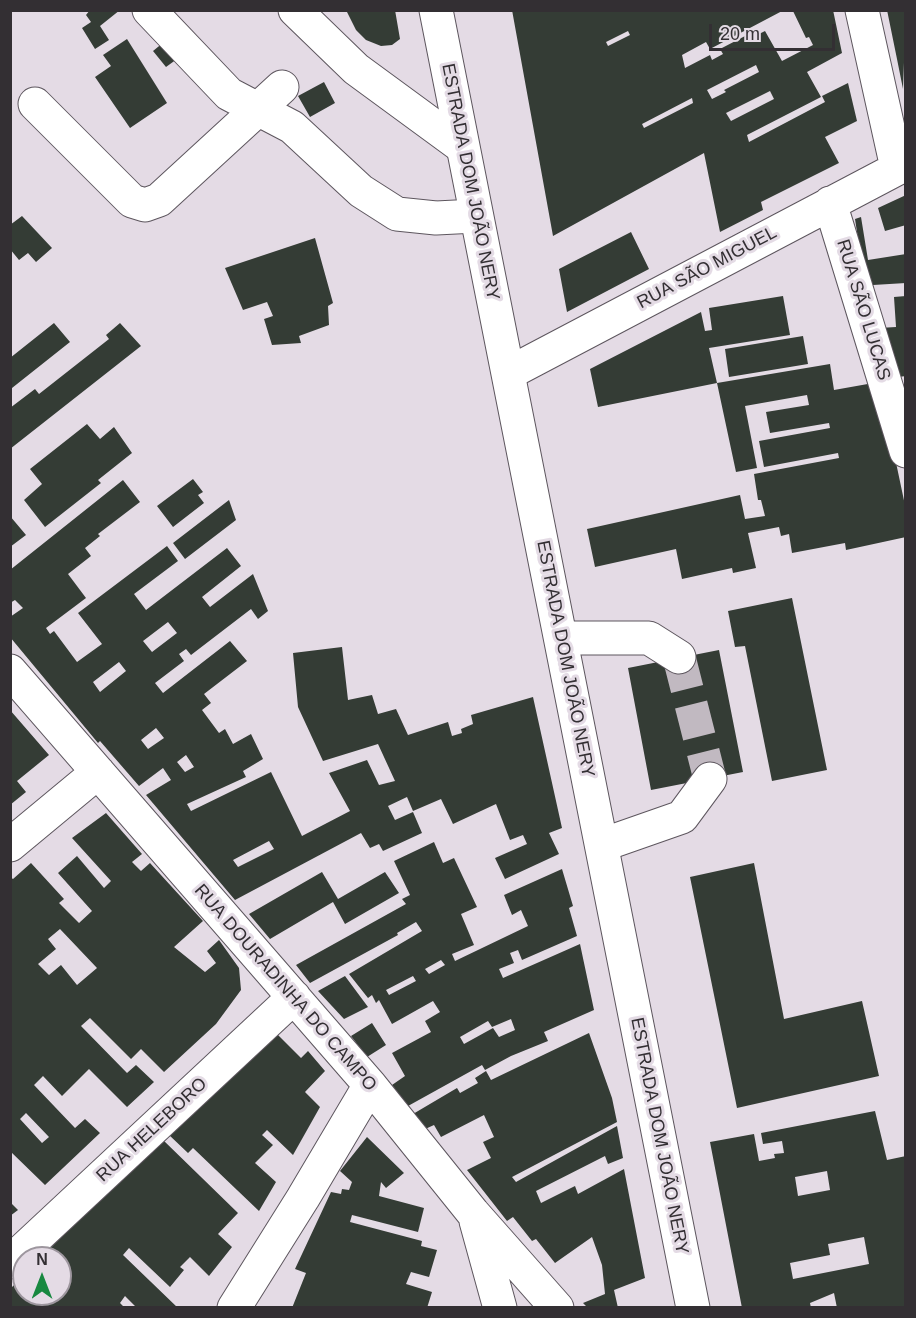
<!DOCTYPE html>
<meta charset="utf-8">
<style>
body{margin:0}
#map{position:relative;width:916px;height:1318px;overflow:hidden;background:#e4dbe5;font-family:Arial,sans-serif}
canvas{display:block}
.frame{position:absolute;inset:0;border:12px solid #332f33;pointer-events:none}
.north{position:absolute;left:12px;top:1246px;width:60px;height:60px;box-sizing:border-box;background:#e4dbe5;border:2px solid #9d969e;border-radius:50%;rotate:0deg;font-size:16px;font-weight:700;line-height:24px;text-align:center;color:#332f33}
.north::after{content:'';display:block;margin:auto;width:21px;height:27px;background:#188840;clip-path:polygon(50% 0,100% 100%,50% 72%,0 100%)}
.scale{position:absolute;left:709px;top:24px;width:126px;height:27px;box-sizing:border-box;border:3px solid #332f33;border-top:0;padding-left:8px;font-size:18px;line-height:21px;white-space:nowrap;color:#332f33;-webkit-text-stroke:4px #e4dbe5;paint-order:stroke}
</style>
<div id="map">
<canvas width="916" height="1318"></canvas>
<div class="frame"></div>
<div class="north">N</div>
<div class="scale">20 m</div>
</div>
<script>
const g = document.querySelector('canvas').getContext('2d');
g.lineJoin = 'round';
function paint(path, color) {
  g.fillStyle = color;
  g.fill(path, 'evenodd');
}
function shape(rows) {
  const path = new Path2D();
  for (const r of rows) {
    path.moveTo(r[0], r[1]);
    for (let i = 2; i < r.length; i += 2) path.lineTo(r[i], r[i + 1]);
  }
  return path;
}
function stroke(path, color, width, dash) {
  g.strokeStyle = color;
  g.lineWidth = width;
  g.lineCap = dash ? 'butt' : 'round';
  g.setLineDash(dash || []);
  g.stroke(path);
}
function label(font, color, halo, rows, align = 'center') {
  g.font = font + ' Arial,sans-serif';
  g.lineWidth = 6;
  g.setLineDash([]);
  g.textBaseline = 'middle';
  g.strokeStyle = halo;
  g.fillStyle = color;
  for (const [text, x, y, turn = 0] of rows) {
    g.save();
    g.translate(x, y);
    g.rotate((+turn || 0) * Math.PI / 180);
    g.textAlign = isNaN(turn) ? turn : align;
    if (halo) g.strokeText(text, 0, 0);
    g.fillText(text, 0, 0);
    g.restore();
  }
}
paint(shape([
 [90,10,120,10,100,26,109,40,95,49,82,28,91,22,86,15],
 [346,10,395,10,400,39,392,45,381,46,366,40,356,30],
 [512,10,784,10,710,49,706,42,682,55,685,68,710,55,712,60,723,54,720,49,747,35,749,39,765,31,782,61,813,45,809,37,806,38,793,11,833,10,842,53,807,72,821,97,747,135,749,142,825,102,822,96,848,83,857,121,825,137,839,163,761,202,763,210,720,232,704,153,553,236],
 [628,31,630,35,608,46,606,42],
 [756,65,759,72,724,90,726,92,712,99,707,90],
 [770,91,774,99,731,121,726,113],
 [692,98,693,103,644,128,642,124],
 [887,10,906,10,903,89,897,59],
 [127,39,167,103,130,128,95,77,111,66,103,55],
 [164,42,177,59,166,67,153,51],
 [324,82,335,103,310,117,298,96],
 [906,195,906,225,885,231,878,208],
 [22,216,52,248,36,262,28,253,19,260,10,249,10,225],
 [861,217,868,260,906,254,906,283,873,285,879,328,896,327,894,297,906,296,906,376,891,378,871,323,855,219],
 [631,232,649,269,567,312,559,269],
 [315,238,333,303,328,306,329,325,299,336,301,343,272,345,264,319,273,316,267,302,243,310,225,268],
 [783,296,790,335,709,348,717,383,598,407,590,369,701,312,705,331,712,330,709,308],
 [54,323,70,342,12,388,10,358],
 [120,323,141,346,10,449,10,408,35,389,39,394,109,339,106,335],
 [803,336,808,364,729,377,725,349],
 [830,364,834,390,879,382,906,510,906,537,846,550,845,543,792,553,789,534,781,536,779,527,748,533,756,568,733,573,732,568,682,579,676,549,595,567,587,529,740,495,745,519,765,516,761,500,758,500,754,474,839,458,838,453,764,467,759,441,830,428,829,423,770,433,766,412,809,405,807,395,745,406,757,468,736,472,717,383],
 [87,424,100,439,114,427,132,453,98,480,101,483,45,527,24,500,42,484,30,469],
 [193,479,203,492,198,495,204,503,173,527,157,506],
 [123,480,140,502,98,534,100,536,85,548,91,556,68,574,86,598,46,628,50,634,54,631,77,662,102,644,78,613,167,546,178,561,134,594,146,610,227,548,241,566,202,597,210,607,253,574,268,611,258,619,251,609,191,655,186,649,179,654,184,661,155,683,163,693,230,641,247,661,204,694,211,703,202,710,219,733,225,729,233,744,251,734,263,759,243,771,246,777,187,804,191,811,271,772,302,836,350,811,329,773,367,760,379,785,395,781,378,744,323,761,298,707,293,653,342,647,348,700,372,695,378,714,396,709,408,735,448,722,452,736,462,733,461,729,473,724,471,715,533,697,562,828,549,833,559,854,505,879,495,858,527,844,523,835,510,840,496,804,453,824,441,799,413,811,407,797,388,806,395,820,413,812,422,833,383,851,379,844,370,848,361,833,235,900,146,795,171,780,163,768,139,786,100,741,98,743,10,637,10,617,23,608,15,600,10,603,10,570],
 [168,622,177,633,152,652,143,641],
 [119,662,126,671,100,692,93,682],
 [156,728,164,738,148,749,141,740],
 [186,755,194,767,185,772,177,762],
 [269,841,274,849,238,867,233,860],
 [229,500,236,520,185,559,173,543],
 [10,516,26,535,10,547],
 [792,598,827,770,772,781,745,646,735,647,728,611],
 [719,650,743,772,651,790,628,668],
 [10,710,49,755,17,781,26,792,10,805],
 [106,813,142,854,132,862,141,871,150,863,203,921,174,947,205,972,216,963,207,951,219,940,239,968,241,990,216,1024,164,1072,141,1049,131,1059,90,1018,81,1026,127,1073,136,1065,154,1082,127,1107,89,1069,62,1096,43,1076,34,1085,75,1128,85,1119,100,1133,45,1185,10,1151,10,877,13,879,31,863,64,899,59,903,79,923,92,911,58,873,77,856,104,888,111,881,72,838],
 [60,929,97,968,77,985,61,965,49,975,38,964,56,949,48,939],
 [26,1113,49,1137,42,1143,20,1119],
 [434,842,443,863,454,858,477,907,461,914,474,945,452,954,455,961,528,926,521,910,512,915,504,895,562,869,573,906,569,908,577,936,522,960,518,950,510,953,514,963,499,969,503,978,580,944,594,1010,544,1032,548,1041,511,1056,485,1070,482,1065,408,1106,392,1085,405,1076,392,1053,431,1032,425,1021,440,1012,433,1001,392,1024,379,1000,376,1003,372,995,368,998,349,974,422,931,416,922,397,933,398,935,310,983,296,965,406,904,402,899,410,895,394,861],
 [441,960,445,965,429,974,425,969],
 [413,976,416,981,389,995,386,990],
 [511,1019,515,1030,499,1037,493,1028,464,1044,460,1037,488,1021,492,1027],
 [754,863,784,1019,862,1001,879,1076,737,1108,690,877],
 [322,872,338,899,385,872,399,893,345,924,333,902,270,939,249,914],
 [345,976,368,1007,344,1019,318,991],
 [372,1023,386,1045,367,1057,351,1036],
 [276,1033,301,1058,308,1051,325,1071,305,1092,320,1107,293,1155,267,1130,262,1135,273,1145,255,1163,276,1182,259,1211,193,1148,188,1153,168,1134,247,1057,250,1061],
 [589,1033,612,1098,617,1122,512,1177,516,1182,617,1126,623,1158,608,1164,605,1156,536,1191,541,1203,575,1186,578,1194,624,1169,645,1278,614,1290,618,1308,588,1308,583,1303,605,1294,602,1265,592,1237,555,1263,536,1239,532,1241,513,1217,507,1221,467,1170,491,1158,483,1142,494,1137,484,1115,441,1137,434,1125,423,1130,413,1114,457,1088,460,1093,478,1083,475,1078,486,1071,491,1080],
 [875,1111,887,1160,906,1156,906,1308,837,1308,834,1293,810,1303,811,1308,742,1308,710,1142,754,1134,759,1161,775,1158,774,1154,784,1153,782,1141,763,1144,761,1133],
 [827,1171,830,1190,798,1196,795,1177],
 [864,1237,869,1264,793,1279,790,1263,830,1255,828,1244],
 [367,1137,404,1173,386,1188,381,1182,379,1196,424,1208,418,1232,352,1215,350,1222,422,1241,421,1246,437,1250,429,1277,411,1272,406,1284,432,1292,427,1308,292,1308,306,1273,295,1269,331,1192,341,1194,342,1189,349,1190,352,1182,340,1171],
 [162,1139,238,1213,218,1234,232,1247,209,1276,190,1257,180,1267,184,1270,170,1287,129,1248,123,1255,178,1308,137,1308,125,1296,120,1303,125,1308,10,1308,10,1289,24,1275,24,1294,60,1294,60,1258,41,1258,88,1209],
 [10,1202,18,1210,10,1216]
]), '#343c35');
stroke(shape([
 [679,657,710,779]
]), '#c1b9c1', 33, [33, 16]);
const minor = shape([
 [149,10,229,94,292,127,361,191,397,214,436,218,476,216],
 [295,10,356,69,461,146],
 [862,10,897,168],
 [35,104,132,201,145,205,159,200,282,87],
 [830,203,906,451],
 [509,373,906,164],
 [561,638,649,638,679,657],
 [10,671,370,1085,473,1213,557,1308],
 [10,845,98,772],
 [602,845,682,817,710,779],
 [476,1221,500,1308],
 [10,1262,294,997],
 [234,1308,303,1198,370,1085]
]);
const major = shape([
 [436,10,693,1308]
]);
stroke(minor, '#5d565e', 35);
stroke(major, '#5d565e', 35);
stroke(minor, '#fff', 33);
stroke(major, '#fff', 33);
label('18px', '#332f33', '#e4dbe5', [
 ["ESTRADA DOM JOÃO NERY",470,182,79],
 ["RUA SÃO MIGUEL",707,268,-28],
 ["RUA SÃO LUCAS",863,310,73],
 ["ESTRADA DOM JOÃO NERY",565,659,79],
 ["RUA DOURADINHA DO CAMPO",285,988,49],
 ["RUA HELEBORO",152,1130,-43],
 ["ESTRADA DOM JOÃO NERY",659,1136,79]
]);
</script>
